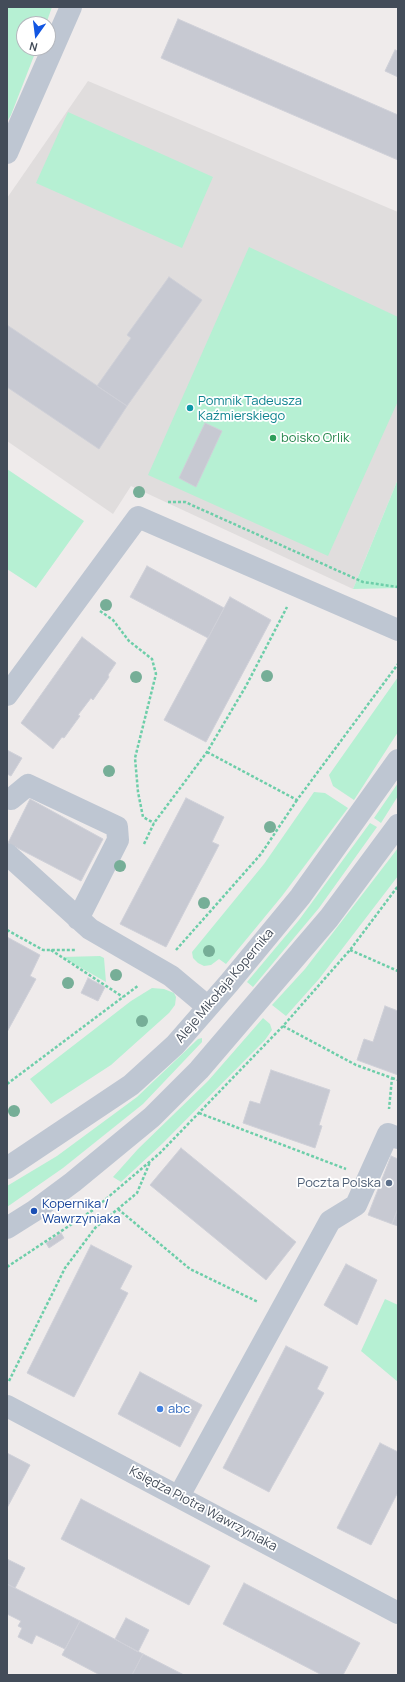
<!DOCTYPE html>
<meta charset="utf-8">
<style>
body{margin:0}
#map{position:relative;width:405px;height:1682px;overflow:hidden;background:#efebeb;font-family:Manrope,sans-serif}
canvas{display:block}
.frame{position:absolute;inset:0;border:8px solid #434c59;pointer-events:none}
.north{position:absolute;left:16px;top:16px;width:40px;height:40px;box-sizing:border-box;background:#fff;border:1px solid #b4b7bd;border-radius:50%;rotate:194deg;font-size:11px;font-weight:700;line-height:16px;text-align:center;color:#434c59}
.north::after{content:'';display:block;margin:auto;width:14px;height:18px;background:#1256e2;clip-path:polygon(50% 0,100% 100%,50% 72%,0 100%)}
</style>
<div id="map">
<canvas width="405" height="1682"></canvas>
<div class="frame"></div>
<div class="north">N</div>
</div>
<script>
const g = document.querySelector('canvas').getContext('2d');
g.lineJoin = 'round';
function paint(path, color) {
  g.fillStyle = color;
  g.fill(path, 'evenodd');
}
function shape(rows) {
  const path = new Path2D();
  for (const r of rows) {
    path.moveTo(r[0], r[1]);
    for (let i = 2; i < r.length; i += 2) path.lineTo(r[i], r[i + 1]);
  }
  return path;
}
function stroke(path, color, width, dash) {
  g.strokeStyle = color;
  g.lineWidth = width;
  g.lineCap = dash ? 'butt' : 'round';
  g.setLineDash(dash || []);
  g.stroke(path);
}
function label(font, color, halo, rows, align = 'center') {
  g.font = font + ' Manrope,sans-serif';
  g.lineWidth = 3.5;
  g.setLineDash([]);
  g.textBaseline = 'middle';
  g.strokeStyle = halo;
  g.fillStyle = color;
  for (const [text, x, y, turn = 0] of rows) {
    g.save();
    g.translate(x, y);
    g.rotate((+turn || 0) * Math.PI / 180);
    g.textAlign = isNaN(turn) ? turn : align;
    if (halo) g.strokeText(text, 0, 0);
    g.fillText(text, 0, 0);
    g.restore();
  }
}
paint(shape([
 [88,81,398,212,398,479,353,589,131,486,113,514,7,441,7,198]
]), '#e0dddd');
paint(shape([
 [7,7,52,7,46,24,24,24,24,48,37,48,11,115,7,122],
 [68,112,213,177,182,248,36,183],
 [249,247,398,317,398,401,328,556,148,475],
 [7,469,84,521,36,588,7,569],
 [398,479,398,588,353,589,358,577],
 [398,677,398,732,354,800,333,786,329,775],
 [398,783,398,796,381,823,374,818],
 [314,792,325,793,348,808,282,896,226,964,219,959,211,965,204,966,198,963,193,958,192,952,264,864],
 [370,823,377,827,319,908,253,987,247,982,299,920],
 [398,848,398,876,319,979,286,1016,272,1005,305,969],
 [100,956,104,958,106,982,62,957],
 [152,988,164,989,174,993,176,997,175,1005,169,1013,111,1065,51,1104,30,1079,131,1001],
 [263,1018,270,1024,272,1030,265,1040,163,1143,121,1182,113,1177,138,1149,208,1081],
 [202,1038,202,1042,143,1104,63,1168,7,1207,7,1186,57,1156,137,1097,198,1039],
 [385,1299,398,1305,398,1382,361,1351]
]), '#b6f0d3');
const building = shape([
 [178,19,398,115,398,160,161,58,178,19],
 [395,50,398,51,398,77,385,71,395,50],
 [169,277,202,300,127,406,97,386,131,338,127,335,169,277],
 [7,325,127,406,99,449,7,387,7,325],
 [205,423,222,431,196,487,179,478,205,423],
 [147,566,224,608,208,638,130,597,147,566],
 [230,597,271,620,206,742,164,720,230,597],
 [82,637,116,663,108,675,109,677,93,700,91,698,78,715,80,716,64,738,62,737,53,749,21,723,82,637],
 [7,750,22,758,11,776,7,774,7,750],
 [186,798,224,817,212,842,219,845,166,947,120,924,186,798],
 [30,799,103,839,81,881,8,843,30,799],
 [7,937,40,955,30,976,36,979,7,1032,7,937],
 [88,978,105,987,98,1001,81,993,88,978],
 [385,1006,398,1011,398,1075,357,1060,364,1039,373,1042,385,1006],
 [271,1070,330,1090,319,1125,322,1126,315,1148,243,1123,250,1101,260,1104,271,1070],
 [181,1148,296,1242,266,1280,150,1185,181,1148],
 [391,1156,398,1159,398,1208,392,1224,368,1215,391,1156],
 [398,1208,398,1226,392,1224,398,1208],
 [61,1233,64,1238,49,1248,46,1243,61,1233],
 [91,1245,132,1266,120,1289,128,1293,74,1397,27,1373,91,1245],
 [346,1264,377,1280,357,1325,324,1305,346,1264],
 [286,1346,328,1367,317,1389,324,1393,269,1492,223,1468,286,1346],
 [140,1372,202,1405,180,1447,118,1414,140,1372],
 [380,1443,398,1452,398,1492,371,1545,337,1528,380,1443],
 [7,1453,30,1465,7,1508,7,1453],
 [81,1499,210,1566,189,1605,61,1539,81,1499],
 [7,1559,25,1568,15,1588,7,1584,7,1559],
 [244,1583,360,1643,343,1675,322,1675,223,1624,244,1583],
 [7,1584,80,1621,65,1649,36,1635,32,1644,18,1637,22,1628,18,1626,21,1621,7,1614,7,1584],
 [126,1618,149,1630,138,1652,115,1639,126,1618],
 [80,1621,143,1654,132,1675,100,1675,62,1655,80,1621],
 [143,1654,184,1675,132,1675,143,1654]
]);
paint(building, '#c7c9d2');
stroke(building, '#cfd0d8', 1);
stroke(shape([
 [168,502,185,502,363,582,398,587],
 [100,611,113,620,129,641,152,659,156,674,135,758,138,792,143,817,154,823],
 [207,752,297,800,398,664],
 [144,844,154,823,207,752,246,686,287,607],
 [7,930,43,950,75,950],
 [51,950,123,997],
 [176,950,261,854,297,800],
 [350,950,398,971],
 [283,1026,356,1065,392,1078,389,1109],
 [392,1078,398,1080],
 [7,1084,139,985],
 [199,1113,346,1169],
 [118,1209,190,1269,258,1302],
 [7,1267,93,1210,160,1153,283,1026,350,950,398,886],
 [9,1381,65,1268,95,1228,137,1193,150,1162]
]), '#6dcea9', 2.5, [3, 2]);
stroke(shape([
 [7,153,71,7],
 [7,695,138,517,398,630],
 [11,799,28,785,117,827,118,840,78,919],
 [7,854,90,929,171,976,208,1007],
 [7,1168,131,1085,175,1045,229,983,300,897,398,760],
 [7,1228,34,1211,73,1182,152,1117,199,1070,329,918,398,825],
 [7,1406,398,1613],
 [179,1496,330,1221,356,1205,388,1134,398,1138]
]), '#bec6d2', 22);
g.fillStyle = '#76ae97';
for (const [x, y] of [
 [139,492],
 [106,605],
 [267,676],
 [136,677],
 [109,771],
 [270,827],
 [120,866],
 [204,903],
 [209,951],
 [116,975],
 [68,983],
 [142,1021],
 [14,1111]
]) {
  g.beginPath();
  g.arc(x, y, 6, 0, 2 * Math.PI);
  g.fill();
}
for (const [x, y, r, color] of [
 [190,408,4,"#0f9aa8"],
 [273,438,4,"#2e9e5b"],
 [389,1183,4,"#5c6f8a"],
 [34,1211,4,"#1a4fb4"],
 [160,1409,4,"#3f7fe0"]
]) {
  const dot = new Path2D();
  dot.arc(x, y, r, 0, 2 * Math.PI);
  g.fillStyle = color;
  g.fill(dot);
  stroke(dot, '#fff', 1.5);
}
label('13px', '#0d838f', '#fff', [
 ["Pomnik Tadeusza",198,401],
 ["Kaźmierskiego",198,416]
], 'left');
label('13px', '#27864d', '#fff', [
 ["boisko Orlik",281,438]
], 'left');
label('13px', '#434c59', '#fff', [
 ["Aleje Mikołaja Kopernika",225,986,-50],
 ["Księdza Piotra Wawrzyniaka",203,1509,28]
]);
label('13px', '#4e5e75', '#fff', [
 ["Poczta Polska",381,1183]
], 'right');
label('13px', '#164399', '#fff', [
 ["Kopernika /",42,1204],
 ["Wawrzyniaka",42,1219]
], 'left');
label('13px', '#366cbe', '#fff', [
 ["abc",168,1409]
], 'left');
</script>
